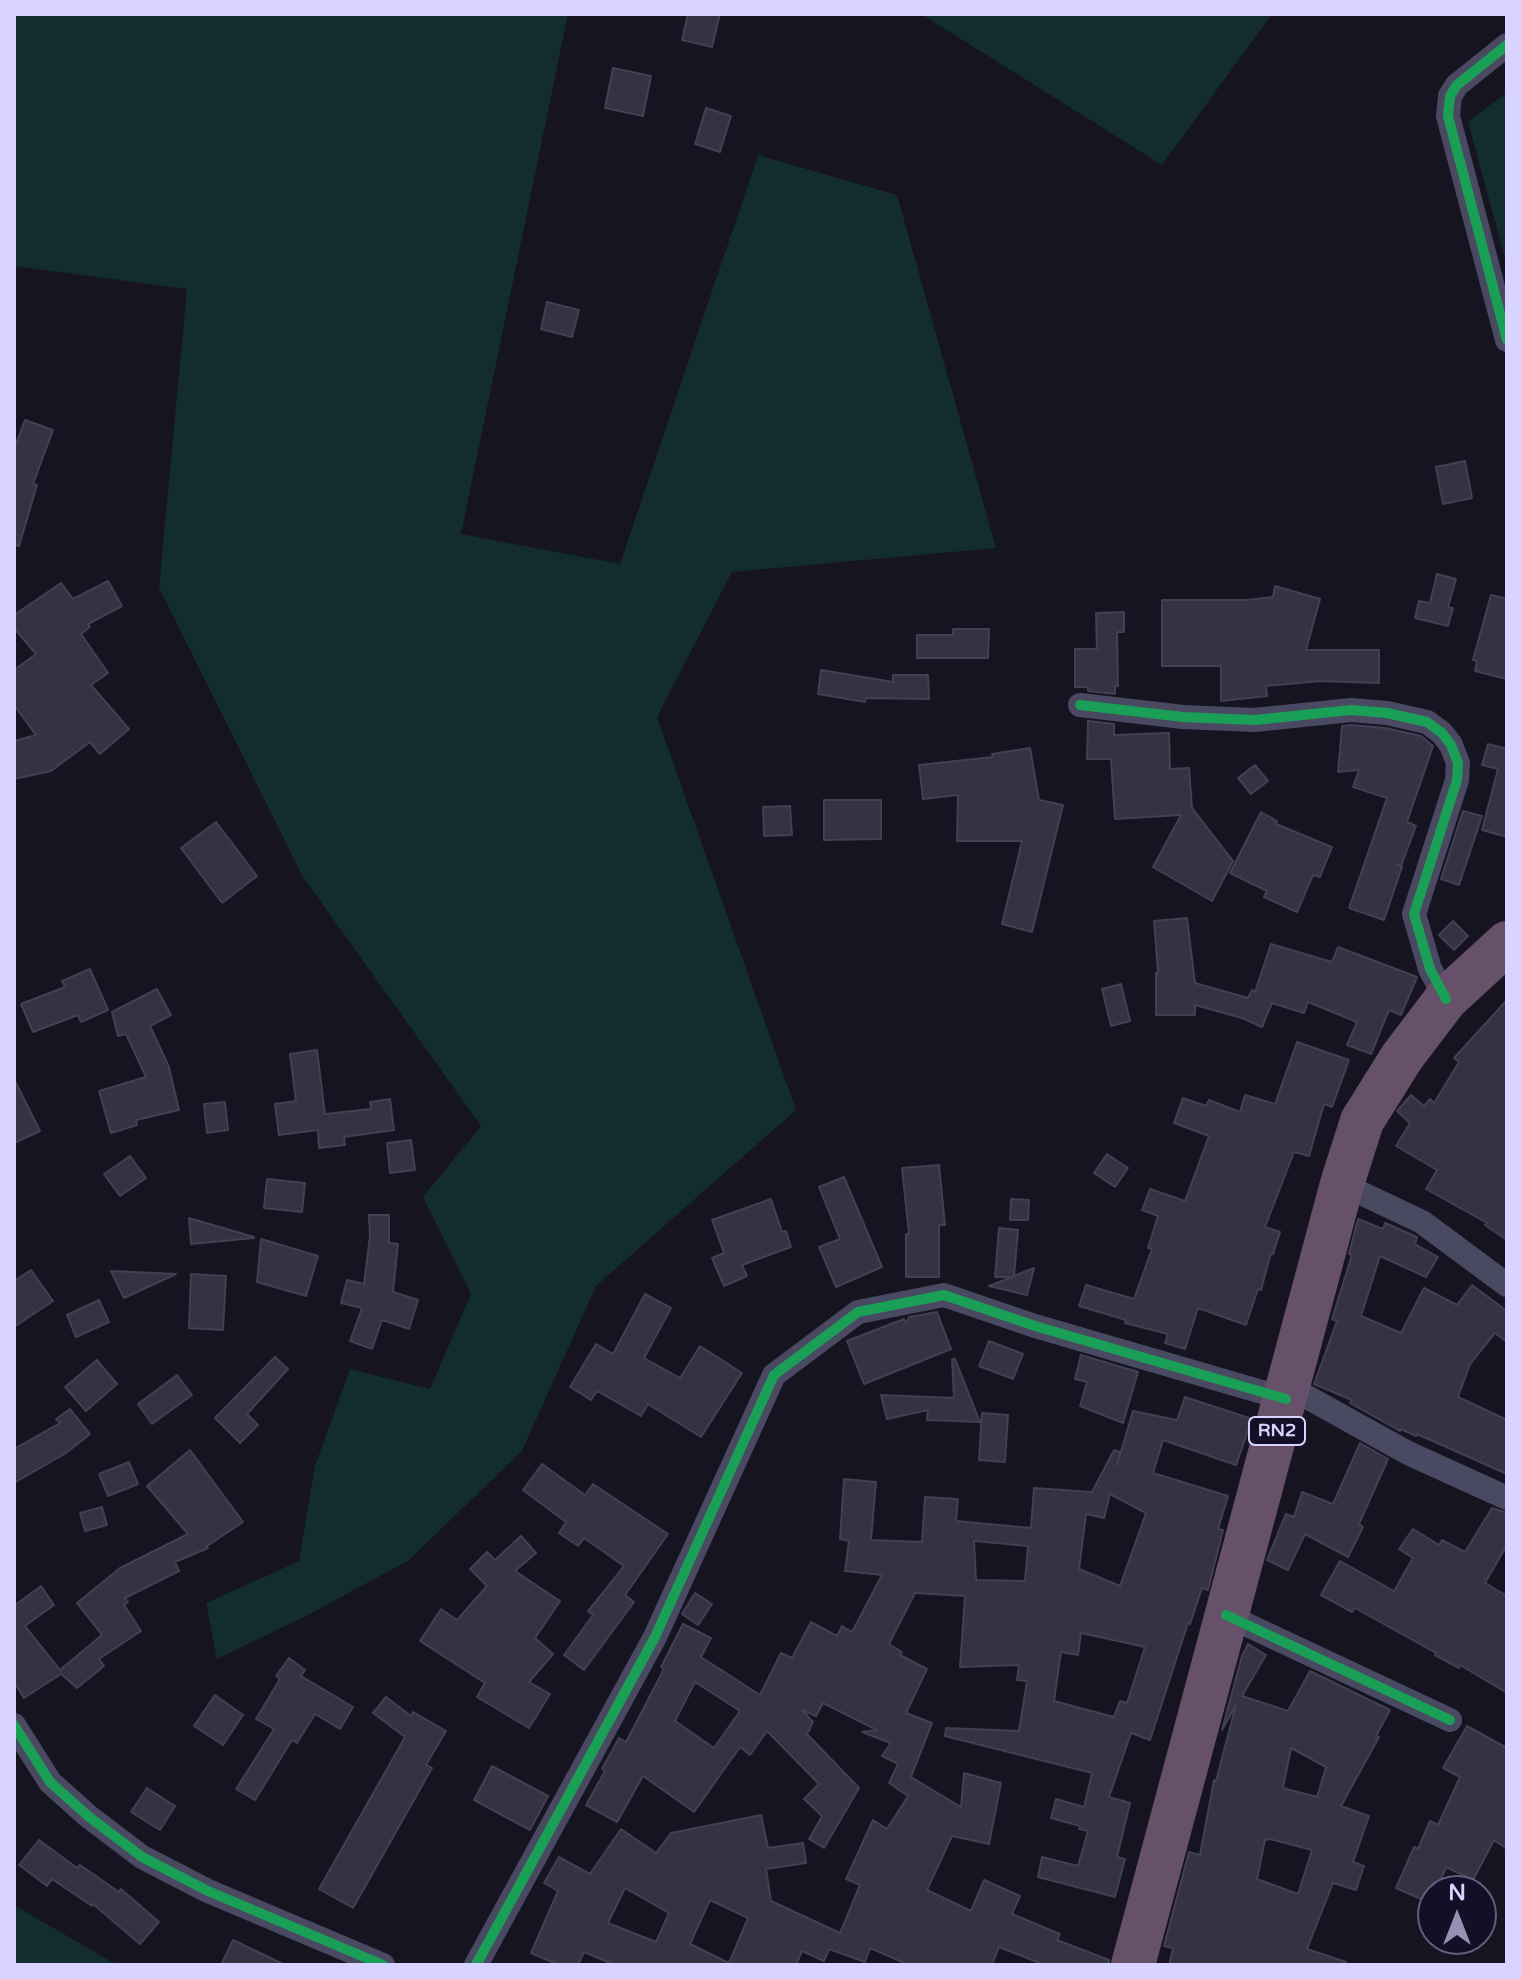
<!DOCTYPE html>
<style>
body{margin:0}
#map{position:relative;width:1521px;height:1979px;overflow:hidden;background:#161421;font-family:"Varela Round",sans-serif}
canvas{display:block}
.frame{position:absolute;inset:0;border:16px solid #d9d4ff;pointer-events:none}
.north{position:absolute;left:1417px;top:1875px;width:80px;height:80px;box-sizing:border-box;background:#130f26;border:2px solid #625e7d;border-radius:50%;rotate:0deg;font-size:22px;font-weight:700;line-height:32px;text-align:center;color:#d9d4ff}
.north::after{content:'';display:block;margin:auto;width:28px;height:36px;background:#9591b1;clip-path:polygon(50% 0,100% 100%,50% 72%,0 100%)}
</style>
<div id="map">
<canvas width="1521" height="1979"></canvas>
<div class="frame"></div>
<div class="north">N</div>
</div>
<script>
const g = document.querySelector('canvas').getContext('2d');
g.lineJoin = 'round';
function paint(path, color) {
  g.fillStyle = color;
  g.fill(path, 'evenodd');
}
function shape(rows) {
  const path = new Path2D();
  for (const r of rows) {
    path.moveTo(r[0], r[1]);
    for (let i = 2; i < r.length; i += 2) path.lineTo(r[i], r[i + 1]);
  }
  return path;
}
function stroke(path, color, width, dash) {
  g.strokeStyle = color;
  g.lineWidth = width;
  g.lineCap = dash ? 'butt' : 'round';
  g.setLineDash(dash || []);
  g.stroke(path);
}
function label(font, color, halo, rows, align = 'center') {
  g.font = font + ' "Varela Round",sans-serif';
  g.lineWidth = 6;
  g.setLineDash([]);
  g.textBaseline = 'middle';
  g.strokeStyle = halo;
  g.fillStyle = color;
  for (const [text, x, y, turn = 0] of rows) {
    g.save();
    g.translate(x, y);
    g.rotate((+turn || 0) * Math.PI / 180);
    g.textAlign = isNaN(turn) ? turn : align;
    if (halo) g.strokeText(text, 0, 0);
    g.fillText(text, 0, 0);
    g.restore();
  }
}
paint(shape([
 [14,14,568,14,461,534,620,564,758,155,897,195,996,548,732,572,657,717,796,1110,596,1286,522,1451,409,1560,308,1615,217,1659,206,1603,299,1561,315,1466,350,1369,430,1389,471,1294,423,1197,481,1126,303,877,159,588,187,289,14,266],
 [921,14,1272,14,1162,165],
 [1507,92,1507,266,1468,122],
 [14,1905,117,1965,14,1965]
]), '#132c2d');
const building = shape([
 [688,14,720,14,712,47,682,40,688,14],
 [613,68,651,76,643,116,605,108,613,68],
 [706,108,731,116,720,152,695,144,706,108],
 [547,302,579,310,572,337,541,329,547,302],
 [25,420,53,430,33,484,37,485,19,546,14,545,14,449,25,420],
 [1465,461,1472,498,1443,504,1436,467,1465,461],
 [1437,574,1456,579,1448,607,1453,608,1448,626,1415,618,1419,601,1430,603,1437,574],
 [108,581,122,606,88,624,90,627,81,634,108,673,91,685,129,729,100,754,90,742,51,771,14,779,14,741,36,735,14,705,14,670,36,654,14,628,14,615,61,583,73,599,108,581],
 [1275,586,1320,599,1306,650,1379,650,1379,683,1320,681,1266,686,1267,696,1221,701,1221,666,1162,666,1162,600,1246,600,1273,597,1275,586],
 [1491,595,1507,599,1507,679,1475,671,1477,661,1473,660,1491,595],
 [1124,612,1124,632,1117,632,1118,686,1115,686,1115,694,1088,691,1088,687,1075,687,1075,649,1097,649,1096,613,1124,612],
 [953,629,989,629,988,658,917,658,917,635,953,635,953,629],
 [821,670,893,682,893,675,928,675,929,699,866,698,865,702,818,694,821,670],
 [1088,721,1114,724,1114,735,1169,733,1170,769,1189,768,1192,808,1233,861,1212,901,1153,867,1181,815,1115,819,1111,759,1087,759,1088,721],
 [1351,725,1385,728,1421,736,1433,746,1407,822,1416,826,1401,866,1396,864,1402,867,1384,920,1349,908,1387,798,1353,787,1359,770,1338,772,1342,726,1351,725],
 [1488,744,1507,749,1507,837,1482,830,1498,769,1482,765,1488,744],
 [1030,748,1039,800,1063,805,1032,932,1002,924,1022,841,957,841,958,795,923,799,919,765,993,757,992,754,1030,748],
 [1255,765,1268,781,1251,794,1238,778,1255,765],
 [824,800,881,800,881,839,824,840,824,800],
 [790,806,792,835,764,836,763,807,790,806],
 [1463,811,1482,816,1459,885,1441,879,1463,811],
 [1261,812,1277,821,1276,824,1332,847,1320,877,1313,875,1297,912,1264,897,1267,891,1230,873,1261,812],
 [216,822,257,876,222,903,181,848,216,822],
 [1187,918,1195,983,1248,998,1252,990,1255,992,1271,944,1332,962,1338,947,1417,977,1401,1015,1389,1010,1371,1054,1347,1045,1357,1022,1308,1002,1304,1013,1272,1003,1262,1027,1242,1018,1195,1005,1195,1015,1156,1015,1156,973,1158,973,1154,921,1187,918],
 [1453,921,1468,936,1454,950,1439,935,1453,921],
 [90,969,108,1010,81,1022,78,1015,33,1032,21,1004,65,987,62,981,90,969],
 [1121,984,1130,1021,1111,1026,1102,989,1121,984],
 [157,989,171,1015,150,1026,169,1067,179,1110,136,1120,137,1125,111,1133,99,1091,146,1077,126,1034,118,1036,112,1012,157,989],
 [1507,1000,1507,1240,1485,1225,1487,1223,1426,1189,1437,1170,1396,1146,1410,1123,1397,1111,1411,1095,1424,1106,1430,1099,1434,1103,1459,1062,1454,1058,1507,1000],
 [1297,1042,1349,1060,1332,1107,1324,1104,1309,1156,1294,1152,1265,1227,1280,1232,1273,1254,1271,1253,1261,1290,1258,1289,1246,1325,1198,1308,1185,1349,1165,1343,1168,1334,1125,1323,1126,1320,1079,1306,1086,1285,1134,1299,1152,1249,1148,1248,1158,1216,1142,1210,1150,1189,1185,1201,1209,1136,1174,1123,1183,1098,1206,1106,1209,1100,1240,1112,1245,1095,1275,1104,1297,1042],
 [317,1050,325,1114,371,1109,370,1102,390,1099,394,1130,344,1137,345,1145,319,1148,318,1130,279,1135,275,1104,296,1101,290,1054,317,1050],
 [14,1079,40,1131,14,1143,14,1079],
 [225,1102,228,1130,207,1133,204,1104,225,1102],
 [411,1140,415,1170,390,1173,387,1143,411,1140],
 [1107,1154,1128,1168,1115,1187,1094,1173,1107,1154],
 [130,1156,146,1178,120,1196,104,1174,130,1156],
 [939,1165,945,1225,939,1225,939,1277,906,1277,906,1234,909,1234,902,1168,939,1165],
 [844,1177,882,1267,836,1287,819,1247,840,1239,819,1187,844,1177],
 [267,1179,305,1183,302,1212,264,1208,267,1179],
 [771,1199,782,1232,786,1231,791,1247,742,1265,747,1276,724,1286,712,1258,724,1253,712,1220,771,1199],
 [1011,1199,1029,1200,1028,1220,1010,1220,1011,1199],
 [369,1215,389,1215,389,1243,398,1244,393,1292,418,1300,409,1329,382,1320,372,1349,350,1341,362,1308,341,1303,347,1280,364,1284,370,1236,369,1215],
 [189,1218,254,1237,254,1238,191,1244,189,1218],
 [1358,1219,1383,1229,1385,1223,1417,1237,1415,1244,1438,1257,1426,1277,1380,1256,1361,1316,1401,1333,1424,1288,1457,1305,1472,1285,1507,1311,1507,1342,1495,1333,1470,1364,1458,1397,1507,1420,1507,1474,1417,1434,1416,1436,1401,1429,1400,1431,1350,1403,1352,1400,1314,1384,1337,1321,1332,1319,1352,1255,1349,1254,1358,1219],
 [999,1228,1018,1230,1014,1276,1034,1268,1027,1295,989,1286,1012,1277,995,1277,999,1228],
 [261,1239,318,1256,306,1296,257,1282,261,1239],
 [31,1270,53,1301,14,1327,14,1281,31,1270],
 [111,1271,176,1274,124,1298,111,1271],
 [191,1274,226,1276,223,1330,189,1328,191,1274],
 [645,1294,671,1308,644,1358,680,1378,700,1346,742,1373,701,1437,648,1404,641,1416,597,1391,591,1400,570,1387,596,1344,613,1354,645,1294],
 [99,1300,109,1322,76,1337,67,1315,99,1300],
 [937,1312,951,1349,864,1384,847,1341,904,1319,906,1324,909,1317,937,1312],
 [989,1341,1023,1354,1013,1379,979,1366,989,1341],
 [1081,1355,1138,1372,1123,1423,1080,1406,1087,1382,1075,1379,1081,1355],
 [275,1357,288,1369,247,1414,258,1425,240,1443,215,1418,275,1357],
 [952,1359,955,1359,980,1422,927,1420,928,1410,887,1419,881,1395,954,1398,952,1359],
 [97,1360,117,1384,86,1411,65,1387,97,1360],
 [177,1375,192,1395,152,1424,138,1404,177,1375],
 [1185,1397,1252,1419,1236,1465,1163,1440,1153,1473,1228,1496,1218,1529,1223,1530,1208,1590,1202,1588,1190,1624,1188,1623,1150,1740,1131,1733,1109,1797,1130,1803,1117,1857,1125,1859,1115,1897,1038,1877,1042,1857,1078,1866,1088,1831,1079,1829,1080,1826,1051,1818,1056,1799,1084,1807,1092,1773,945,1736,946,1728,1019,1731,1027,1681,1017,1680,1019,1665,960,1667,965,1596,915,1593,889,1644,902,1652,900,1655,927,1669,906,1713,932,1723,911,1777,961,1807,964,1773,1001,1783,989,1844,952,1836,927,1890,971,1911,984,1880,1020,1896,1012,1914,1060,1934,1057,1940,1109,1960,1109,1965,1045,1965,999,1947,992,1965,909,1965,870,1948,865,1962,829,1949,824,1961,802,1951,796,1965,615,1965,584,1952,578,1965,559,1965,531,1953,558,1891,544,1883,559,1857,590,1874,621,1829,656,1853,671,1833,761,1815,768,1848,803,1843,806,1863,766,1869,771,1901,840,1933,860,1885,846,1879,873,1820,887,1829,908,1796,889,1783,898,1764,882,1756,891,1743,862,1732,877,1730,823,1703,816,1716,802,1710,813,1722,807,1734,859,1788,824,1848,809,1839,822,1816,804,1799,819,1784,767,1731,750,1755,740,1747,694,1812,643,1776,617,1822,586,1805,605,1771,602,1769,619,1738,626,1742,664,1669,661,1667,683,1624,711,1638,701,1657,760,1695,781,1653,792,1658,811,1622,837,1636,842,1626,852,1632,882,1575,845,1571,849,1541,840,1539,844,1479,876,1482,871,1540,922,1542,925,1497,958,1499,956,1521,1031,1528,1034,1488,1092,1492,1114,1450,1120,1452,1117,1465,1133,1411,1177,1420,1185,1397],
 [1110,1494,1146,1513,1120,1586,1079,1569,1086,1514,1104,1518,1110,1494],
 [974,1541,1028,1546,1025,1581,976,1580,974,1541],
 [1081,1633,1145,1647,1127,1703,1120,1701,1114,1717,1054,1701,1061,1652,1078,1655,1081,1633],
 [695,1682,740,1711,714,1748,675,1721,695,1682],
 [625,1888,669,1913,656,1942,608,1923,625,1888],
 [710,1900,748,1918,729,1963,690,1944,710,1900],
 [70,1409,90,1434,66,1453,14,1483,14,1449,60,1423,56,1419,70,1409],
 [982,1413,1008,1415,1005,1462,979,1460,982,1413],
 [1360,1443,1388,1459,1359,1524,1363,1527,1348,1557,1305,1534,1288,1570,1267,1560,1286,1514,1294,1517,1302,1492,1333,1504,1360,1443],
 [190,1450,243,1522,207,1546,208,1548,175,1562,179,1571,125,1598,128,1602,124,1605,141,1631,99,1659,104,1666,77,1688,61,1674,24,1698,14,1682,14,1606,41,1586,54,1605,25,1626,60,1670,102,1635,77,1603,120,1568,188,1534,147,1486,190,1450],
 [129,1462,138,1484,108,1496,99,1474,129,1462],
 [542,1464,585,1495,593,1484,668,1534,625,1595,634,1602,584,1670,564,1655,593,1615,588,1611,624,1566,584,1538,578,1546,559,1533,566,1522,523,1490,542,1464],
 [102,1507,107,1525,85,1531,80,1513,102,1507],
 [1492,1508,1507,1513,1507,1545,1485,1583,1507,1596,1507,1693,1460,1665,1459,1668,1435,1655,1436,1653,1355,1608,1352,1612,1321,1595,1340,1561,1394,1591,1413,1558,1399,1549,1413,1529,1439,1545,1442,1540,1465,1552,1492,1508],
 [521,1536,536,1553,515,1571,560,1601,535,1638,553,1654,529,1682,550,1694,529,1728,477,1697,485,1683,420,1641,441,1609,457,1620,487,1586,470,1569,487,1552,495,1560,521,1536],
 [695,1593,712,1604,698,1625,682,1614,695,1593],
 [1248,1644,1266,1655,1242,1696,1288,1711,1310,1671,1390,1710,1376,1736,1379,1737,1341,1806,1369,1816,1353,1862,1364,1866,1356,1890,1333,1883,1307,1949,1346,1962,1345,1965,1169,1965,1173,1948,1164,1946,1189,1852,1200,1855,1214,1780,1216,1781,1236,1705,1222,1730,1242,1656,1248,1644],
 [1291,1748,1326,1767,1317,1797,1283,1788,1291,1748],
 [1270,1839,1312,1850,1298,1894,1257,1879,1265,1840,1270,1839],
 [289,1658,305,1670,301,1676,353,1707,340,1729,315,1714,297,1743,292,1740,255,1800,236,1789,274,1729,256,1719,280,1679,276,1676,289,1658],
 [215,1695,243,1715,223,1745,194,1726,215,1695],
 [386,1697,411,1716,413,1712,446,1731,426,1765,432,1768,353,1908,319,1889,405,1737,373,1713,386,1697],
 [1467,1726,1507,1748,1507,1849,1494,1840,1473,1880,1446,1867,1436,1891,1433,1891,1430,1903,1396,1888,1414,1847,1418,1849,1430,1821,1438,1825,1460,1777,1443,1768,1467,1726],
 [492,1766,548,1796,530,1830,474,1800,492,1766],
 [147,1788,175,1806,160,1830,131,1812,147,1788],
 [39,1840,77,1868,80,1865,119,1892,121,1889,159,1922,140,1944,93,1904,92,1906,52,1879,47,1886,19,1865,39,1840],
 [233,1940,285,1965,221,1965,233,1940]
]);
paint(building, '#343243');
stroke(building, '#433f54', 2);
stroke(shape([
 [1507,45,1457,85,1450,96,1448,116,1507,340],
 [1080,705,1183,717,1255,720,1351,710,1387,713,1427,722,1442,733,1451,745,1458,763,1457,780,1414,914,1430,969,1446,999],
 [1342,1184,1422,1222,1507,1285],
 [1289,1387,1408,1453,1507,1498],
 [1226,1615,1450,1720],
 [14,1725,50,1782,88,1816,142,1857,208,1891,383,1965],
 [476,1965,655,1637,774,1375,858,1312,944,1295,1035,1326,1286,1399]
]), '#4a4962', 24);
stroke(shape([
 [1133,1965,1342,1184,1362,1121,1402,1057,1446,999,1507,943]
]), '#67516a', 44);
stroke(shape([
 [1507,45,1457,85,1450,96,1448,116,1507,340],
 [1080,705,1183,717,1255,720,1351,710,1387,713,1427,722,1442,733,1451,745,1458,763,1457,780,1414,914,1430,969,1446,999],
 [1226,1615,1450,1720],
 [14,1725,50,1782,88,1816,142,1857,208,1891,383,1965],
 [476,1965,655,1637,774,1375,858,1312,944,1295,1035,1326,1286,1399]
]), '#1a9f57', 10);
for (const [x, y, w] of [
 [1277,1431,56]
]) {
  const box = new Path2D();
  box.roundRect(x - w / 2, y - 14, w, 28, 6);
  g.fillStyle = '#130f26';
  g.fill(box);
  stroke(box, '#d9d4ff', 2);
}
label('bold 18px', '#d9d4ff', null, [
 ["RN2",1277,1431]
]);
</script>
